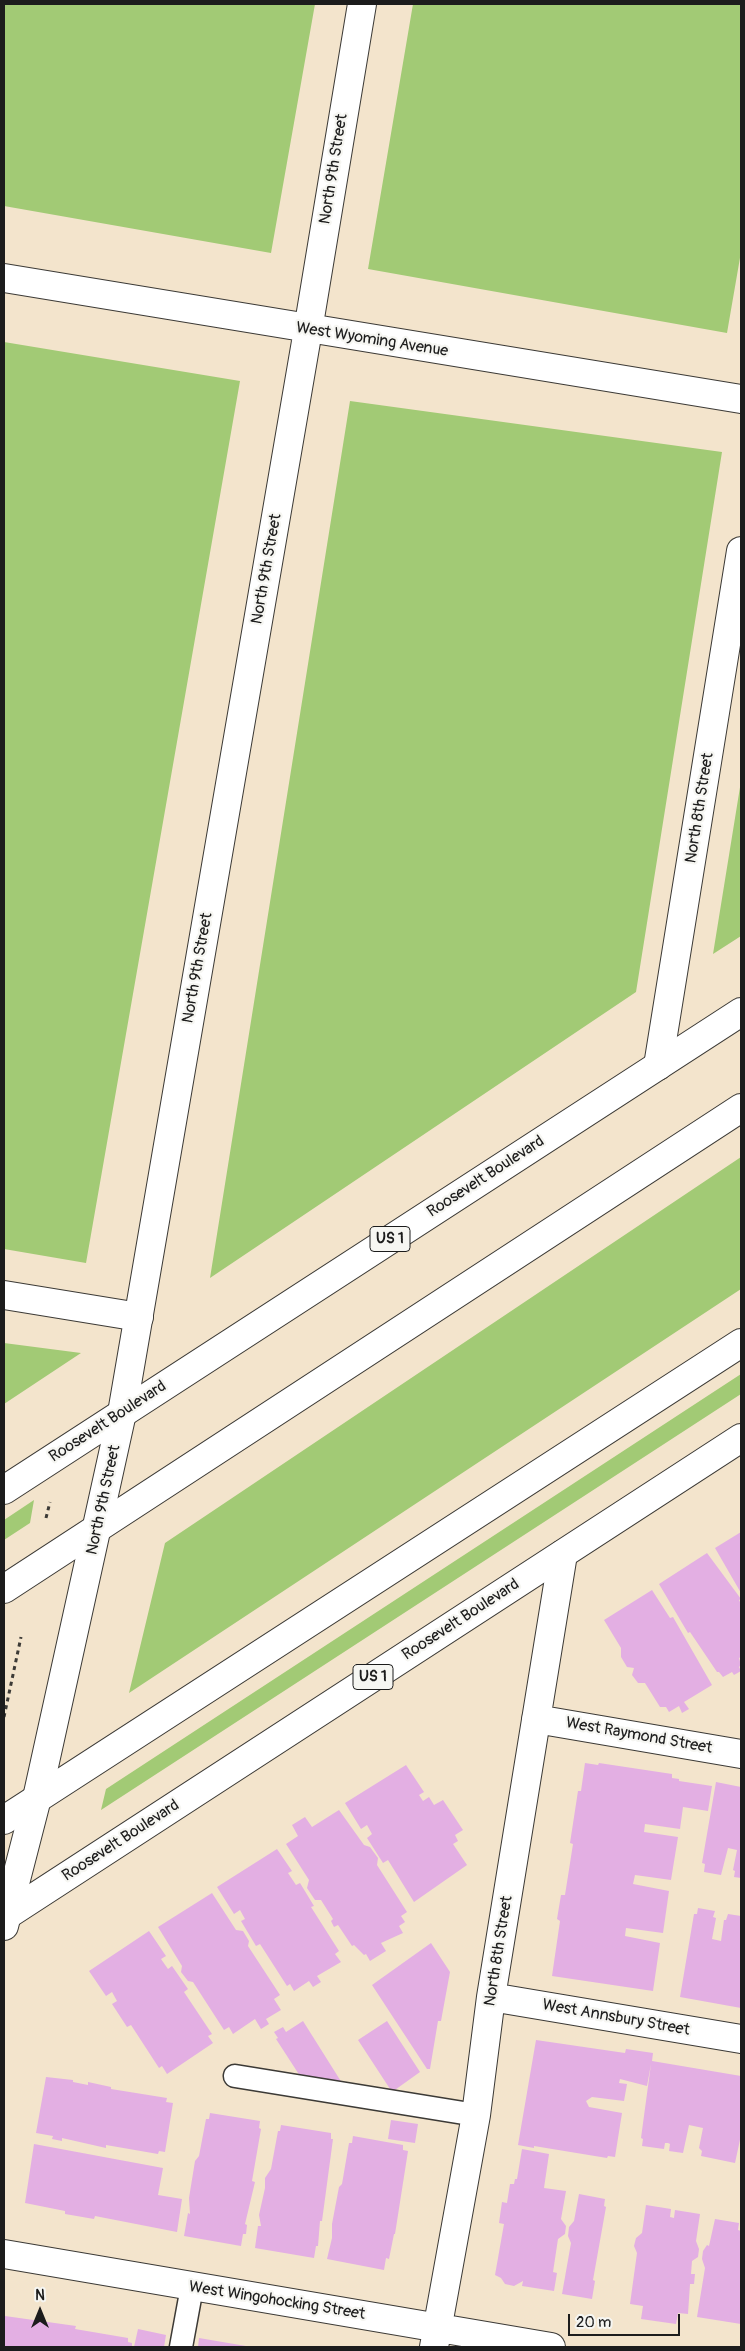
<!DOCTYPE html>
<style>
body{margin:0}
#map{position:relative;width:745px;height:2351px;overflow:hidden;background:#f3e4cc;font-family:Pangolin,sans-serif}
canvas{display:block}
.frame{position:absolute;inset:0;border:5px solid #1c1c1c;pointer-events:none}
.north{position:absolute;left:15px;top:2286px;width:50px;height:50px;-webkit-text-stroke:4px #f6f6f2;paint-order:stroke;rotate:0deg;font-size:14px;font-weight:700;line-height:20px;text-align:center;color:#1c1c1c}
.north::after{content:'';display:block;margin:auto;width:18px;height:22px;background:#1c1c1c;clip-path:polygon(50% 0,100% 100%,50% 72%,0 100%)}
.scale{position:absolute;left:568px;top:2314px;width:112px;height:22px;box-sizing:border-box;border:2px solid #1c1c1c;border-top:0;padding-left:6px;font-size:15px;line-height:18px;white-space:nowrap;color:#1c1c1c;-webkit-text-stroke:4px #f6f6f2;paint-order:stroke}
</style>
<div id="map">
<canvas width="745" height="2351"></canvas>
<div class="frame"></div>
<div class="north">N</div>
<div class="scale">20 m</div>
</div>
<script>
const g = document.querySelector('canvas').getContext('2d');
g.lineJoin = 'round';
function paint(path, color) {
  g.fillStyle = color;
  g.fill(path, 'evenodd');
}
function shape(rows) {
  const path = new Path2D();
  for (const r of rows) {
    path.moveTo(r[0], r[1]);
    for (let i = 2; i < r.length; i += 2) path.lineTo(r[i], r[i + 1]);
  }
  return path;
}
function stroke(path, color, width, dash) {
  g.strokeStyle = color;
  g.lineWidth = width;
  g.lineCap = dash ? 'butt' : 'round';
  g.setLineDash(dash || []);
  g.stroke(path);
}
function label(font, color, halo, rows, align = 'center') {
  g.font = font + ' Pangolin,sans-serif';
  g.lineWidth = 4.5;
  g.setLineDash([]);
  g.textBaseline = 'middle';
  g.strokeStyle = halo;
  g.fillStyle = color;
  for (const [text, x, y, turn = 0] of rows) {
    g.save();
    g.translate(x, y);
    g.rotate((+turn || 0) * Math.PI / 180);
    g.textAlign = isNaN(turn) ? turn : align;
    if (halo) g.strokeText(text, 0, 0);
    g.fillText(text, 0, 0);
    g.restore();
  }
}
paint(shape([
 [4,4,315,4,271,253,4,206],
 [413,4,741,4,741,252,727,333,368,269],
 [4,342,240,381,86,1263,4,1249],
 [350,401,722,452,636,992,210,1278],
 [741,781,741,936,713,954],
 [741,1157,741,1289,129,1693,165,1543],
 [4,1343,81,1353,4,1404],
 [741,1374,741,1394,101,1810,106,1789],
 [34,1500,30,1523,4,1540,4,1520]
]), '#a2ca75');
paint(shape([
 [741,1532,741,1593,715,1548],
 [707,1553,741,1599,739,1600,741,1604,741,1657,739,1658,741,1665,739,1667,741,1671,734,1675,732,1672,723,1677,719,1672,717,1672,690,1632,688,1633,659,1584],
 [652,1590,670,1618,673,1617,712,1685,684,1702,689,1709,682,1713,679,1706,669,1712,666,1707,660,1707,645,1683,638,1683,632,1675,634,1668,627,1667,621,1657,621,1648,604,1620],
 [585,1763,598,1765,599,1763,672,1774,672,1778,679,1779,679,1781,712,1786,708,1811,683,1807,680,1829,645,1824,644,1832,678,1837,671,1880,635,1875,633,1884,669,1891,663,1933,626,1928,625,1936,660,1943,653,1991,552,1976,560,1921,557,1919,561,1895,565,1895,573,1844,570,1843,578,1791,581,1791],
 [406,1765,424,1792,419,1795,423,1801,429,1797,434,1805,443,1800,463,1830,455,1835,458,1841,453,1844,467,1865,414,1902,388,1860,383,1863,367,1838,372,1834,367,1825,361,1829,345,1803],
 [716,1782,741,1787,741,1878,734,1877,735,1871,733,1870,737,1850,728,1848,721,1875,704,1872,705,1864,702,1863],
 [339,1810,364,1845,370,1847,378,1858,377,1865,407,1912,401,1916,405,1922,399,1926,403,1933,381,1943,386,1951,370,1961,366,1954,364,1955,354,1945,352,1946,338,1925,334,1927,331,1921,333,1919,321,1900,315,1900,307,1888,309,1880,286,1844,298,1836,292,1825,305,1817,312,1827],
 [277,1849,292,1871,288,1873,296,1885,300,1883,314,1906,311,1907,339,1951,335,1954,341,1962,317,1976,321,1982,313,1987,309,1981,294,1991,290,1984,287,1986,260,1944,256,1946,241,1921,245,1919,240,1910,234,1914,217,1887],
 [212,1893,236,1930,243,1931,249,1941,248,1946,280,1995,274,1999,281,2010,266,2019,269,2024,261,2029,255,2019,233,2034,229,2027,224,2030,193,1982,188,1981,181,1972,182,1966,158,1927],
 [698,1908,715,1911,713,1917,716,1918,712,1939,721,1941,724,1920,726,1920,728,1914,741,1916,741,2008,680,1997,694,1914,697,1914],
 [149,1931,166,1956,161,1959,168,1969,172,1966,188,1989,184,1992,212,2034,208,2036,213,2043,167,2074,162,2066,159,2068,131,2025,127,2027,112,2004,117,2001,112,1992,106,1996,89,1971],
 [431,1943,450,1972,441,2021,438,2021,430,2069,427,2069,372,1985],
 [303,2021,342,2083,300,2076,276,2039,278,2038,274,2032,283,2027,286,2032],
 [387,2021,420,2072,392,2092,358,2040],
 [536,2040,625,2053,626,2049,653,2053,652,2061,741,2076,741,2135,735,2163,701,2156,702,2151,699,2148,703,2128,689,2125,683,2153,669,2151,670,2144,668,2143,665,2143,664,2149,642,2146,643,2139,641,2138,651,2064,647,2086,620,2079,619,2083,627,2084,624,2101,592,2097,586,2101,589,2107,622,2113,615,2157,608,2156,607,2158,534,2146,534,2148,518,2145],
 [46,2077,73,2080,73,2082,88,2085,88,2082,111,2087,111,2089,167,2098,166,2102,173,2103,165,2152,159,2151,158,2154,106,2145,106,2148,62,2138,62,2141,52,2139,53,2136,36,2133],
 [210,2113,260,2121,259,2128,261,2129,252,2181,255,2182,245,2224,247,2225,246,2234,243,2234,241,2246,184,2236,188,2213,190,2214,189,2198,195,2161,199,2156,206,2119,209,2119],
 [391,2120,418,2124,415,2143,388,2139],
 [281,2125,331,2133,331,2139,333,2139,322,2221,320,2221,318,2246,316,2246,314,2258,255,2248,258,2226,261,2226,259,2215,265,2188,265,2178,271,2169,278,2131,280,2131],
 [353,2136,403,2145,403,2150,408,2151,395,2234,394,2234,389,2259,386,2258,384,2270,327,2259,332,2238,332,2224,339,2187,342,2184,349,2143,352,2143],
 [34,2144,163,2168,158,2195,182,2199,177,2232,95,2216,94,2219,65,2214,65,2211,25,2203],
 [522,2149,549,2154,544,2188,566,2191,561,2219,566,2226,565,2234,558,2239,553,2272,557,2273,554,2291,522,2286,523,2281,514,2286,505,2284,501,2278,495,2275,504,2224,499,2223,502,2202,507,2203,510,2184,514,2184,515,2179,517,2179],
 [579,2194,605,2199,604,2206,606,2207,593,2280,595,2281,592,2299,562,2294,571,2243,568,2236,569,2227,574,2221],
 [646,2205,671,2209,670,2217,674,2218,675,2210,700,2214,696,2241,699,2249,698,2257,692,2261,691,2274,695,2274,694,2284,690,2284,688,2314,678,2313,676,2324,641,2319,643,2306,630,2304,637,2253,634,2246,636,2238,642,2233],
 [715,2219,739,2223,738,2230,741,2231,741,2324,697,2317,705,2268,702,2259,703,2251,707,2245,709,2246],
 [5,2316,76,2326,75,2329,128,2338,128,2342,132,2343,132,2347,4,2347],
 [138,2329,166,2335,164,2347,134,2347],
 [199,2338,246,2346,245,2347,198,2347]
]), '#e3afe3');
const service = shape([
 [235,2076,476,2115],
 [181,2347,192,2287]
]);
const minor = shape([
 [308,330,362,4],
 [658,1066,741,551],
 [4,1295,139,1317],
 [536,1719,741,1754],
 [491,1997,741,2039],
 [4,2254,551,2347],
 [434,2347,476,2115,491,1997,563,1554]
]);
const tertiary = shape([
 [4,278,741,399],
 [4,1926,37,1798,122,1413,308,330]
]);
const trunk = shape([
 [4,1490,741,1012],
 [4,1589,741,1108],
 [4,1820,741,1343],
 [4,1917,741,1438]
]);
stroke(service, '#3c3a36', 25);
stroke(minor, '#3c3a36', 30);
stroke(tertiary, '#3c3a36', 30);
stroke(trunk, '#3c3a36', 30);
stroke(shape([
 [46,1518,50,1502],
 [4,1717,21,1637]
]), '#3c3a36', 3, [4, 4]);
stroke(service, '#fff', 22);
stroke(minor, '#fff', 28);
stroke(tertiary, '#fff', 28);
stroke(trunk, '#fff', 28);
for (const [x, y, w] of [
 [390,1239,40],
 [373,1677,40]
]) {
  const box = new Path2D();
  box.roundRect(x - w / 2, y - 12.5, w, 25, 4);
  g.fillStyle = '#f6f6f2';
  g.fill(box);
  stroke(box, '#1c1c1c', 1);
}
label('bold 15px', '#1c1c1c', null, [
 ["US 1",390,1239],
 ["US 1",373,1677]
]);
label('16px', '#1c1c1c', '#f6f6f2', [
 ["North 9th Street",334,169,-81],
 ["West Wyoming Avenue",372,340,9],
 ["North 9th Street",267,569,-80],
 ["North 8th Street",700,808,-81],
 ["North 9th Street",198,968,-80],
 ["Roosevelt Boulevard",486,1177,-33],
 ["Roosevelt Boulevard",108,1422,-33],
 ["North 9th Street",104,1500,-78],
 ["Roosevelt Boulevard",461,1620,-33],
 ["West Raymond Street",639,1736,10],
 ["Roosevelt Boulevard",121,1841,-33],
 ["North 8th Street",499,1951,-81],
 ["West Annsbury Street",616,2018,10],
 ["West Wingohocking Street",277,2301,9]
]);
</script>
